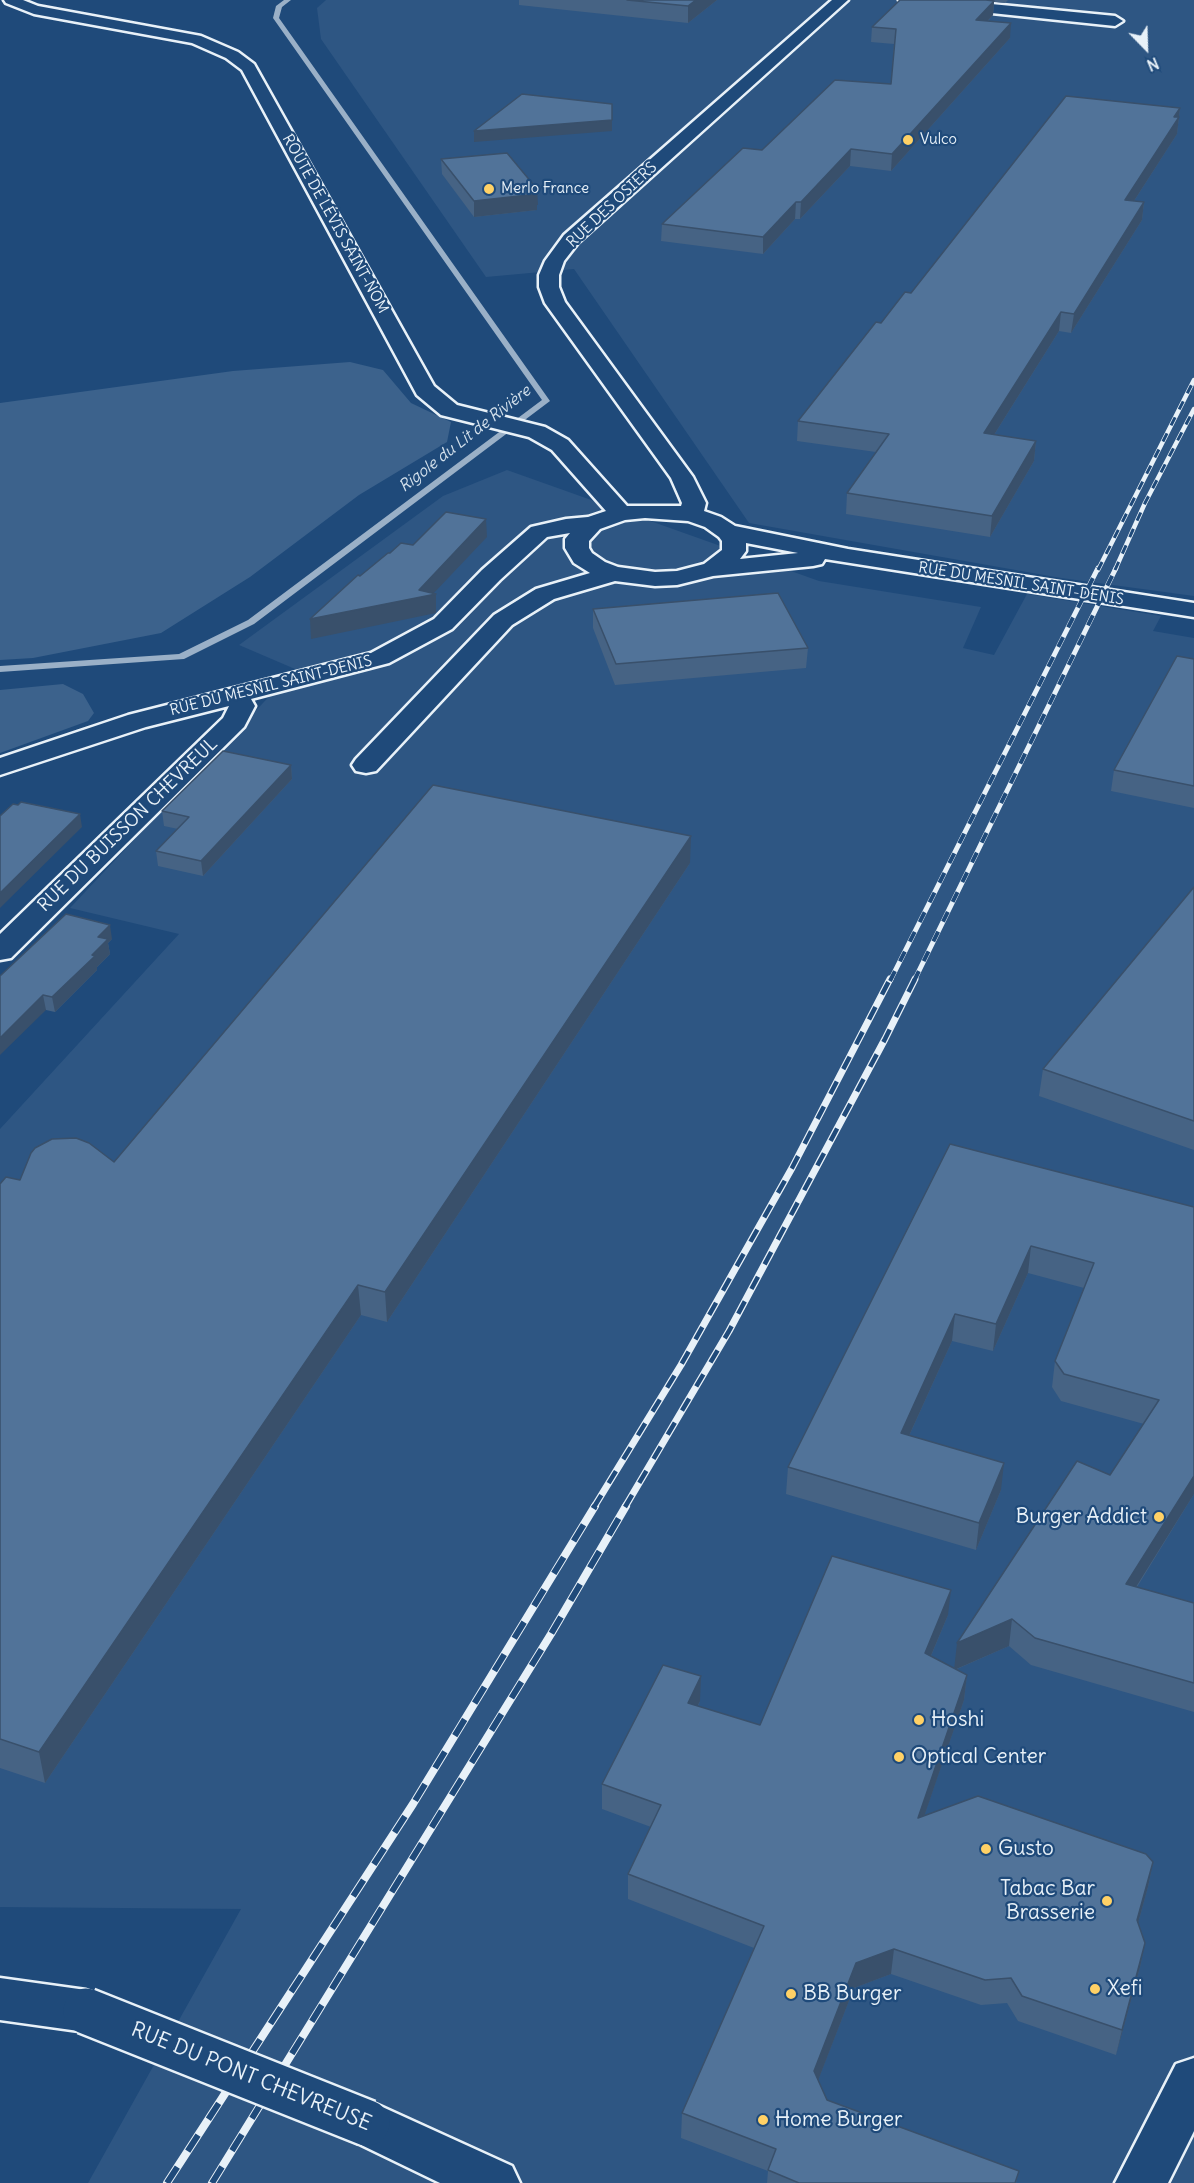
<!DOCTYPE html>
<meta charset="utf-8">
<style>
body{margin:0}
#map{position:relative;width:1194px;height:2183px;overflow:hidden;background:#1f4a7a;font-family:Delius,sans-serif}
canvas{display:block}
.north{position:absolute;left:1116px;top:18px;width:60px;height:60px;-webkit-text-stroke:4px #1f4a7a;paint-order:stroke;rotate:157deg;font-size:16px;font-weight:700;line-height:24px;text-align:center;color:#e8f1f8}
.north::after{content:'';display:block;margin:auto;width:21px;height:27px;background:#e8f1f8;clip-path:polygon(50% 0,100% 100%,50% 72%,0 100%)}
</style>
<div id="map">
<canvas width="1194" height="2183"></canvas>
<div class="north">N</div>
</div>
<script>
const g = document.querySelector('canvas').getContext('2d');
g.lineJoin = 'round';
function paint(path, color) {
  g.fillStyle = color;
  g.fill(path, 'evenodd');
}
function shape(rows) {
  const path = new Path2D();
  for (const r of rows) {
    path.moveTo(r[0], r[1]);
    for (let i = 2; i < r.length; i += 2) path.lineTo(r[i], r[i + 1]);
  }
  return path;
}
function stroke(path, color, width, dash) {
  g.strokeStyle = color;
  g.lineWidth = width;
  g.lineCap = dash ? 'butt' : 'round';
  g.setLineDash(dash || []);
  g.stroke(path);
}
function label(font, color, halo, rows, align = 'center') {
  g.font = font + ' Delius,sans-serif';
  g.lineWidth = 4.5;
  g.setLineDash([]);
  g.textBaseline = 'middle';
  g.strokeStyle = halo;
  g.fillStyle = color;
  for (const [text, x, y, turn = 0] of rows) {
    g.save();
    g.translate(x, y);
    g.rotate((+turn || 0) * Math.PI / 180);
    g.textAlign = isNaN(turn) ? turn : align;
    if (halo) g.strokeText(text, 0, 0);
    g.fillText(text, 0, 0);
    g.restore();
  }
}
paint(shape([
 [326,0,1194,0,1194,596,1061,578,749,523,574,269,486,277,321,39,317,8],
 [507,470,819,581,981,607,963,648,994,655,1027,594,1161,616,1153,631,1194,638,1194,2183,88,2183,241,1909,0,1907,0,1129,179,934,70,908,295,669,239,645,443,496]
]), '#2e5683');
paint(shape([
 [350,362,383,370,411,403,451,422,447,442,359,495,250,577,161,633,33,658,0,660,0,403,233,371],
 [63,684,83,694,94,713,88,721,0,753,0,690]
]), '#3c628c');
paint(shape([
 [284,0,291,0,282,7,279,18,550,401,254,624,184,659,0,672,0,666,179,654,248,620,542,400,273,18,276,6,284,0]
]), '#9ab0c7');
const minor = shape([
 [4,0,23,0,38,6,201,36,238,52,254,64,434,386,457,405,545,427,568,440,627,506,681,506,682,503,671,478,545,303,539,287,539,275,545,261,564,235,832,0,848,0,578,243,564,261,559,275,559,287,565,302,693,477,706,503,704,511,721,517,735,526,848,549,1194,603,1194,617,825,559,822,564,813,566,713,576,677,585,655,586,615,581,554,599,512,625,376,771,366,773,356,771,352,765,356,759,494,615,536,589,590,573,574,563,565,548,565,539,570,533,547,537,500,580,452,629,389,663,251,699,255,706,244,727,11,958,0,960,0,934,223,718,229,706,146,727,0,775,0,758,128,715,371,653,434,619,482,570,531,527,566,519,588,517,606,511,552,450,529,437,441,415,417,395,242,70,226,58,192,43,34,14,6,3,4,0],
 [645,518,688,521,705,527,719,537,722,541,722,550,704,564,677,571,655,572,618,567,605,562,592,553,589,548,589,541,600,529,625,520,645,518],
 [746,543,798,553,740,559,746,551,746,543],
 [899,0,950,0,1115,16,1123,21,1115,26,906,4,899,0],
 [0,1978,86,1990,103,1996,110,2011,103,2026,86,2032,0,2020,0,1978],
 [1194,2058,1194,2131,1168,2183,1115,2183,1176,2064,1194,2058],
 [367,2100,512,2166,520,2183,440,2183,349,2139,342,2123,349,2107,367,2100]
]);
stroke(minor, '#e8f1f8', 5);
paint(minor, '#1f4a7a');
const railFar3 = shape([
 [1098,570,1194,380],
 [1115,570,1145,503,1194,409]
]);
const railFar2 = shape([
 [890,981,1098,568],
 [914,981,1116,568]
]);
const railFar1 = shape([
 [594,1507,681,1365,792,1168,890,979],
 [625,1507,729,1331,885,1039,915,979]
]);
const rail = shape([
 [167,2183,413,1804,595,1506],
 [212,2183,551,1634,626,1506]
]);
stroke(railFar3, '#e8f1f8', 4.5);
stroke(railFar2, '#e8f1f8', 5);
stroke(railFar1, '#e8f1f8', 7);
stroke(rail, '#e8f1f8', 8);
stroke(railFar3, '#1f4a7a', 3, [9]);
stroke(railFar2, '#1f4a7a', 4, [11]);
stroke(railFar1, '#1f4a7a', 4.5, [14]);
stroke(rail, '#1f4a7a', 6, [19]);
const minorBridge = shape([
 [86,2011,367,2123]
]);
stroke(minorBridge, '#e8f1f8', 50, []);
stroke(minorBridge, '#1f4a7a', 45);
paint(shape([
 [519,0,717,0,688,23,519,5],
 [900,0,1008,0,1005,3,994,2,993,15,988,21,1010,38,891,171,850,166,800,219,795,219,763,254,661,241,662,224,762,150,891,84,894,44,871,42,872,27],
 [1180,108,1177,134,1134,201,1144,202,1142,220,1071,333,1059,331,994,435,1036,441,1034,461,990,537,846,514,847,493,876,452,797,441,798,421,881,323,911,293],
 [441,159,538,205,537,205,537,210,474,217,442,174],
 [593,609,808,648,806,668,615,685,593,628],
 [1194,659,1194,808,1111,791,1114,770],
 [291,765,292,779,203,876,158,866,156,851,178,829,164,826,162,811],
 [690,863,387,1322,361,1315,45,1783,0,1768,0,1184,114,1162],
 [1194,887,1194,1150,1039,1096,1043,1069],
 [112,939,108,943,110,954,97,967,97,970,55,1012,46,1010,0,976],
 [950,1144,1194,1207,1194,1494,1137,1587,1194,1603,1194,1712,1031,1665,1009,1646,957,1669,967,1675,964,1700,924,1816,1153,1862,1148,1887,1138,1923,1145,1943,1140,1967,1116,2055,1018,2021,1007,2003,981,2005,891,1974,854,1988,818,2080,827,2100,1019,2171,1016,2183,767,2183,768,2171,681,2138,682,2113,754,1948,628,1899,628,1874,651,1827,602,1809,602,1784,700,1701,698,1706,760,1725,948,1615,931,1656,954,1668,1110,1475,1144,1424,1061,1401,1052,1387,1055,1361,1084,1288,1028,1273,993,1351,952,1341,909,1436,1001,1490,976,1550,786,1494,788,1467]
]), '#466384');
paint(shape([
 [696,0,717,0,688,23,688,6],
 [994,1,993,15,975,34,976,20],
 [1011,23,1010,38,891,171,892,154],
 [1180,108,1177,134,1123,218,1125,200],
 [612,120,612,131,474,142,474,131],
 [851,149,850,166,800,219,801,202],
 [537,189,538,205,537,205,537,210,474,217,474,201],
 [796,202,795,219,763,254,763,237],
 [1144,202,1142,220,1071,333,1074,314],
 [1061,312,1059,331,982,454,984,433],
 [1036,441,1034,461,990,537,992,516],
 [486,519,487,537,433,594,436,594,436,613,311,639,310,619,419,590],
 [291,765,292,779,203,876,201,861],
 [80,814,82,827,0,908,0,893],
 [691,836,690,863,387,1322,385,1292],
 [110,925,112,939,108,943,110,954,97,967,97,970,55,1012,52,997,92,955,98,937],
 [43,995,46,1010,0,1055,0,1038],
 [1031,1246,1028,1273,993,1351,996,1324],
 [358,1285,361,1315,45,1783,39,1752],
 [955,1314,952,1341,898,1460,901,1433],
 [1004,1463,1001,1490,976,1550,979,1523],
 [1194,1476,1194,1494,1121,1611,1126,1584],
 [951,1590,948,1615,922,1677,925,1653],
 [1012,1619,1009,1646,954,1670,957,1643],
 [967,1675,964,1700,915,1843,918,1818],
 [701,1676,700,1701,687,1728,688,1703],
 [1153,1862,1148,1887,1132,1945,1137,1920],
 [1145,1943,1140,1967,1116,2055,1122,2030],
 [894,1949,891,1974,854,1988,812,2096,814,2071,856,1963]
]), '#39506b');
const building = shape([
 [627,0,696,0,688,6,627,0],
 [900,0,986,0,994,1,976,20,1011,23,892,154,851,149,801,202,796,202,763,237,662,224,743,148,762,150,835,80,891,84,896,29,872,27,900,0],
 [522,94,612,104,612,120,474,131,522,94],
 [1066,96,1180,108,1174,117,1179,117,1125,200,1144,202,1074,314,1061,312,984,433,1036,441,992,516,847,493,889,434,798,421,876,322,881,323,905,292,911,293,1066,96],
 [507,153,537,189,533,190,537,194,474,201,441,159,507,153],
 [446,512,486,519,419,590,436,594,310,619,358,575,360,576,388,553,390,553,401,543,413,545,446,512],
 [778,593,808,648,616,664,593,609,778,593],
 [1177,656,1194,659,1194,786,1114,770,1177,656],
 [223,751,291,765,201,861,156,851,189,817,162,811,223,751],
 [433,785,691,836,385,1292,358,1285,39,1752,0,1739,0,1184,6,1177,20,1180,31,1153,35,1148,52,1139,76,1138,89,1143,114,1162,433,785],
 [21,802,80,814,0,893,0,816,13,804,18,805,21,802],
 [1194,887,1194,1121,1043,1069,1194,887],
 [66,914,110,925,98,937,108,939,92,955,95,956,52,997,43,995,0,1038,0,976,66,914],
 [950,1144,1194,1207,1194,1476,1126,1584,1194,1603,1194,1683,1035,1638,1012,1619,957,1643,1077,1461,1110,1475,1159,1400,1064,1374,1055,1361,1094,1263,1031,1246,996,1324,955,1314,901,1433,1004,1463,979,1523,788,1467,950,1144],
 [832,1556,951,1590,925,1653,967,1675,918,1818,978,1796,1146,1854,1153,1862,1137,1920,1145,1943,1122,2030,1022,1996,1011,1978,985,1980,894,1949,856,1963,814,2071,827,2100,1019,2171,1015,2183,799,2183,768,2170,776,2149,682,2113,764,1926,628,1874,661,1805,602,1784,663,1665,701,1676,688,1703,760,1725,832,1556]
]);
paint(building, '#517399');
stroke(building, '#39506b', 1.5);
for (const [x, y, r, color] of [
 [908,140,6,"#ffd166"],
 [489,189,6,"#ffd166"],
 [1159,1517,6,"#ffd166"],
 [919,1720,6,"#ffd166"],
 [899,1757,6,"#ffd166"],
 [986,1849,6,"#ffd166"],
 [1107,1901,6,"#ffd166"],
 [1095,1989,6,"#ffd166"],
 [791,1994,6,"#ffd166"],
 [763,2120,6,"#ffd166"]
]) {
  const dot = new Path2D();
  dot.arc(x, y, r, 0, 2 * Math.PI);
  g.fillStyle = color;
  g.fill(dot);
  stroke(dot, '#1f4a7a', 2);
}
label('15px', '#e8f1f8', '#1f4a7a', [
 ["Vulco",920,140],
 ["Merlo France",501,189]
], 'left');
label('15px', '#e8f1f8', '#1f4a7a', [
 ["RUE DES OSIERS",612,205,-43],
 ["ROUTE DE LÉVIS SAINT-NOM",335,224,61],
 ["RUE DU MESNIL SAINT-DENIS",1021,584,9],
 ["RUE DU MESNIL SAINT-DENIS",271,686,-14]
]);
label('italic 16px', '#d4e1ec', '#1f4a7a', [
 ["Rigole du Lit de Rivière",465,439,-38]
]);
label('18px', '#e8f1f8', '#1f4a7a', [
 ["RUE DU BUISSON CHEVREUL",128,825,-44]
]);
label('21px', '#e8f1f8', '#1f4a7a', [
 ["Burger Addict",1147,1517,"right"],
 ["Hoshi",931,1720],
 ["Optical Center",911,1757],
 ["Gusto",998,1849],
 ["Tabac Bar",1095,1889,"right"],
 ["Brasserie",1095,1913,"right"],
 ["Xefi",1107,1989],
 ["BB Burger",803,1994],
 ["Home Burger",775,2120]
], 'left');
label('21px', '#e8f1f8', '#1f4a7a', [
 ["RUE DU PONT CHEVREUSE",251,2077,22]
]);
</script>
